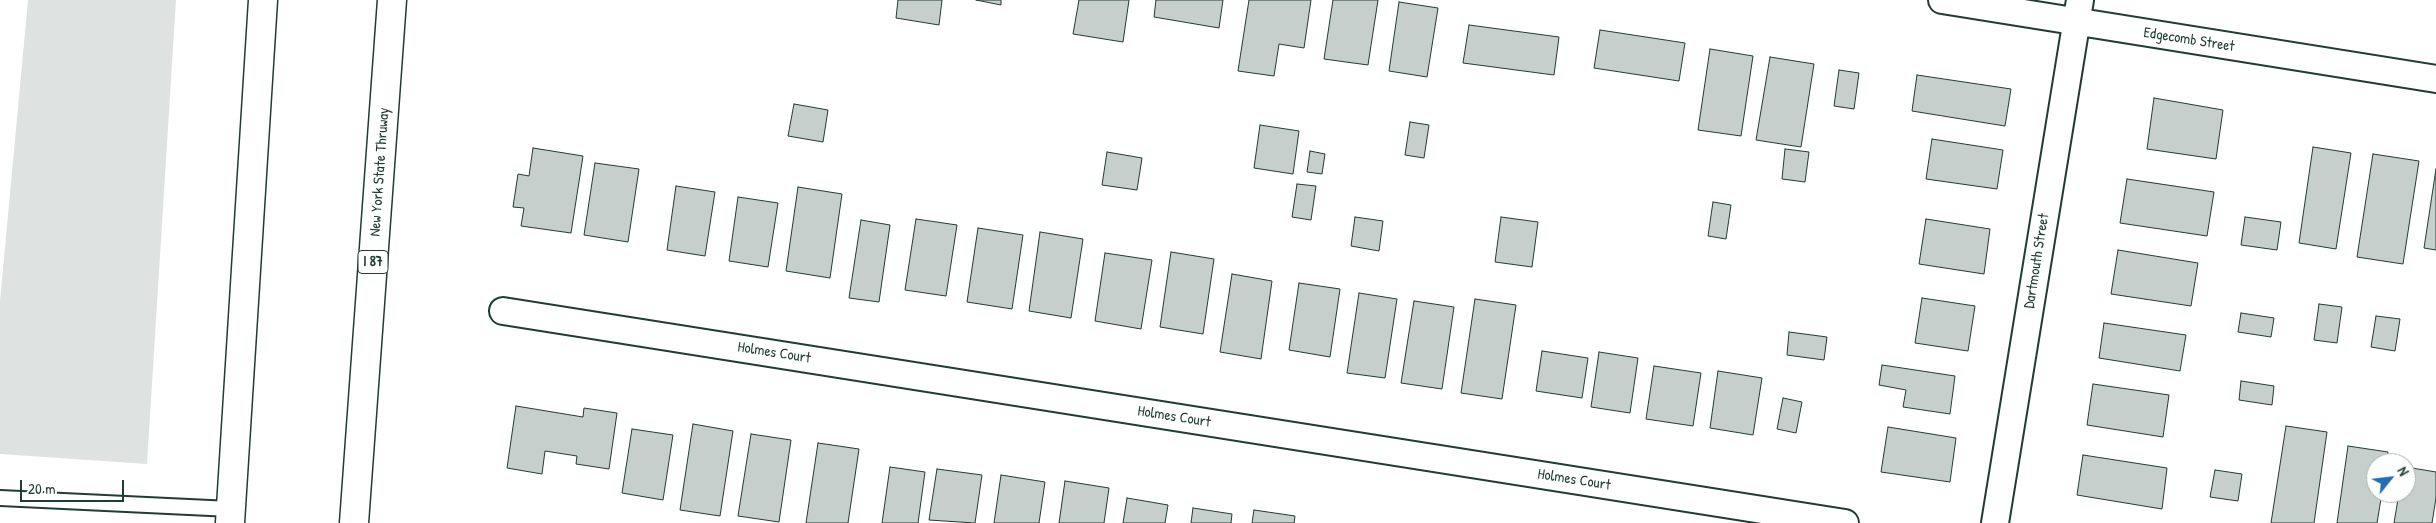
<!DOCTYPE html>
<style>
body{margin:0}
#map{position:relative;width:2436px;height:523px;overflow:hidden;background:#fff;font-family:"Patrick Hand",sans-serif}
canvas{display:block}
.north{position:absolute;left:2366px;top:453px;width:50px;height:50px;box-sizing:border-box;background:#fff;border:1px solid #a5b1ae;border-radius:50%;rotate:61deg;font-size:14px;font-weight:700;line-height:20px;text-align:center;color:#1f3d34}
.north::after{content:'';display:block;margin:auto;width:18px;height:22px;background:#1f6fb2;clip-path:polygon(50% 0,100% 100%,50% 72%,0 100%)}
.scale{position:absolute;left:20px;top:480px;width:104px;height:22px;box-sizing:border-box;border:2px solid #1f3d34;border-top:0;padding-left:6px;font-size:15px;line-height:18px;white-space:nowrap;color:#1f3d34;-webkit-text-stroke:4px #fff;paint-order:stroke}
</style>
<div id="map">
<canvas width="2436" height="523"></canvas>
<div class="north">N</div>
<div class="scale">20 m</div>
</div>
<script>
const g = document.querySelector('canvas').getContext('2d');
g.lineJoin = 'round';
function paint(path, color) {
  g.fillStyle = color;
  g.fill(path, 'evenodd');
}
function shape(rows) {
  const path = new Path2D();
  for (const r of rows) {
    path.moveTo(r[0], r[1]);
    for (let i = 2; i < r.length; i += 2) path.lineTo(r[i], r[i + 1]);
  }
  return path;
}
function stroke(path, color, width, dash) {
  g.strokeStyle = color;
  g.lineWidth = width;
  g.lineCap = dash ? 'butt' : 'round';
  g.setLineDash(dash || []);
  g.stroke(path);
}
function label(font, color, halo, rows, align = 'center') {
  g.font = font + ' "Patrick Hand",sans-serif';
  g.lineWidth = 4;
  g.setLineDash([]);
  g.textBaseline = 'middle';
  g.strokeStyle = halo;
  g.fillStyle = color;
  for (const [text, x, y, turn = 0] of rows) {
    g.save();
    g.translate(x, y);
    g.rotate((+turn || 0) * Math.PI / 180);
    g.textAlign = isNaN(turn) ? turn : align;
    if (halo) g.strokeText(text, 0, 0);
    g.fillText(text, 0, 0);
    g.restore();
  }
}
paint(shape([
 [28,0,176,0,147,464,0,454,0,301]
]), '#dee3e2');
const building = shape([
 [898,0,942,0,939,25,896,18,898,0],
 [976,0,1001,0,1001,5,976,0],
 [1079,0,1129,0,1123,42,1073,34,1079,0],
 [1156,0,1223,0,1219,28,1154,17,1156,0],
 [1249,0,1311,0,1304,48,1279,44,1274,76,1238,71,1249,0],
 [1333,0,1378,0,1368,65,1324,59,1333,0],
 [1399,2,1438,8,1427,77,1389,71,1399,2],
 [1469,25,1559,37,1554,75,1463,63,1469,25],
 [1600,30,1685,43,1679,81,1594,68,1600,30],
 [1710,49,1753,56,1741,136,1698,130,1710,49],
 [1770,57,1814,64,1801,147,1756,140,1770,57],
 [1839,70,1859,73,1854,109,1834,106,1839,70],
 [1917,75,2011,89,2005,126,1912,111,1917,75],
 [2154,98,2223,110,2216,159,2147,149,2154,98],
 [794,104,828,110,823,142,788,136,794,104],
 [1410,122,1429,125,1424,158,1405,155,1410,122],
 [1260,125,1299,131,1293,174,1254,168,1260,125],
 [1932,139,2003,150,1997,189,1926,179,1932,139],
 [2313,147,2351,153,2336,249,2299,243,2313,147],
 [533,148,583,156,571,233,521,226,524,208,513,207,518,174,529,176,533,148],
 [1785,149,1809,152,1805,182,1782,179,1785,149],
 [1310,151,1325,154,1322,174,1307,172,1310,151],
 [1107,152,1142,158,1137,190,1102,185,1107,152],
 [2373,154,2419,161,2403,264,2357,257,2373,154],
 [595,163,639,169,628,242,584,235,595,163],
 [2436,169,2436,250,2424,248,2436,169],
 [2127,179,2214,192,2207,236,2120,223,2127,179],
 [1297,184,1316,186,1311,220,1292,217,1297,184],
 [676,186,715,192,705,256,667,250,676,186],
 [798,187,842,194,830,278,786,271,798,187],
 [738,197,778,203,768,267,729,261,738,197],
 [1713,202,1731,205,1726,239,1708,236,1713,202],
 [1355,217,1383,221,1379,251,1351,246,1355,217],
 [1501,217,1538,222,1532,267,1495,262,1501,217],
 [2245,217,2281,222,2277,250,2241,245,2245,217],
 [916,219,957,225,946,296,905,290,916,219],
 [1926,219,1990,229,1984,274,1919,264,1926,219],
 [861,220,890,225,879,302,849,298,861,220],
 [978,228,1023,235,1012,309,967,302,978,228],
 [1040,232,1083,239,1071,318,1029,311,1040,232],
 [2118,250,2198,263,2191,306,2111,294,2118,250],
 [1171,252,1214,259,1203,334,1160,327,1171,252],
 [1105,253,1152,260,1141,329,1095,321,1105,253],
 [1232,274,1272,281,1261,359,1220,352,1232,274],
 [1299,283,1340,289,1330,357,1289,350,1299,283],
 [1359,293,1397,299,1385,378,1347,373,1359,293],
 [1922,298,1975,306,1968,351,1915,343,1922,298],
 [1475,299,1516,305,1502,399,1461,393,1475,299],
 [1414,301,1454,307,1442,389,1401,383,1414,301],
 [2319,304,2342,307,2337,343,2314,340,2319,304],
 [2241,313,2274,318,2271,337,2238,332,2241,313],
 [2376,316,2400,319,2395,351,2371,347,2376,316],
 [2104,323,2186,335,2180,371,2099,358,2104,323],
 [1789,332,1827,337,1824,360,1787,355,1789,332],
 [1542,351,1588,358,1582,398,1536,391,1542,351],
 [1599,352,1638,358,1630,413,1591,407,1599,352],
 [1882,365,1955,376,1950,414,1903,407,1906,390,1879,385,1882,365],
 [1654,366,1701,373,1693,426,1646,419,1654,366],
 [1718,371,1762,378,1753,435,1710,428,1718,371],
 [2241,381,2274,386,2272,405,2239,400,2241,381],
 [2093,384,2169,395,2163,437,2087,425,2093,384],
 [1783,398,1802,402,1796,433,1777,429,1783,398],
 [516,406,583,417,584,408,617,413,609,469,576,464,577,456,545,451,542,474,507,468,516,406],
 [693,424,733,431,720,516,680,510,693,424],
 [2286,426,2327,432,2314,523,2271,523,2286,426],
 [1888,427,1956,438,1950,482,1881,472,1888,427],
 [632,429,673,435,663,500,622,493,632,429],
 [751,434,791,440,779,522,738,516,751,434],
 [818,443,859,449,848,523,806,523,818,443],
 [2348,446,2388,452,2386,463,2376,463,2376,493,2382,493,2377,523,2337,523,2348,446],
 [2083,455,2167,468,2162,509,2077,495,2083,455],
 [890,467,925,472,918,523,882,523,890,467],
 [2406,467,2436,472,2436,498,2432,523,2394,523,2399,493,2406,493,2406,467],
 [937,469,982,475,975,523,929,520,937,469],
 [2215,470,2242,474,2238,501,2210,497,2215,470],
 [1001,475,1045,482,1039,523,994,523,1001,475],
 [1065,481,1109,488,1104,523,1059,523,1065,481],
 [1127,498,1168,505,1165,523,1123,523,1127,498],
 [1193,508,1232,514,1231,523,1191,523,1193,508],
 [1254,510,1295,516,1294,523,1252,523,1254,510]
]);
paint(building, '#c7cfcc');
stroke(building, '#1f3d34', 1);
const lane = shape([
 [0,498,231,509]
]);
const street = shape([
 [1942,0,2436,79],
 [503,311,1845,523],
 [1995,523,2080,0]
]);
const highway = shape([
 [230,523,263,0],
 [354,523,392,0]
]);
stroke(lane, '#1f3d34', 18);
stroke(street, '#1f3d34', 30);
stroke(highway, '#1f3d34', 31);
stroke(lane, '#fff', 14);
stroke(street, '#fff', 26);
stroke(highway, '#fff', 28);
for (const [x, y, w] of [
 [373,262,30]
]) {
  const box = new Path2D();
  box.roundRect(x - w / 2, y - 11.5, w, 23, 4);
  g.fillStyle = '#fff';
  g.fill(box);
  stroke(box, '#1f3d34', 1);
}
label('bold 14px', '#1f3d34', null, [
 ["I 87",373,262]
]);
label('15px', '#1f3d34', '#fff', [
 ["Edgecomb Street",2189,40,9],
 ["New York State Thruway",380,172,-86],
 ["Dartmouth Street",2037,261,-81],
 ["Holmes Court",774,353,9],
 ["Holmes Court",1174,417,9],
 ["Holmes Court",1574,480,9]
]);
</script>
